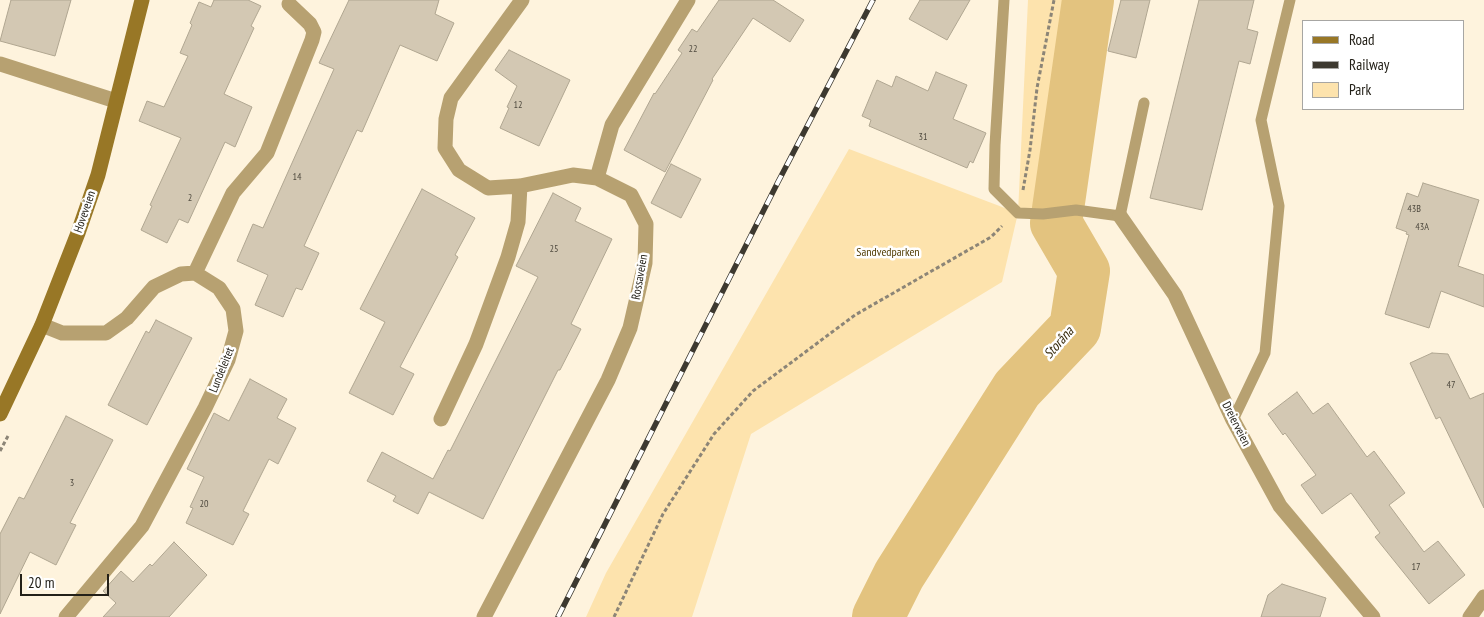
<!DOCTYPE html>
<meta charset="utf-8">
<style>
body{margin:0}
#map{position:relative;width:1484px;height:617px;overflow:hidden;background:#fef3dd;font-family:"PT Sans Narrow",sans-serif}
canvas{display:block}
.legend{position:absolute;left:1302px;top:20px;width:162px;height:90px;box-sizing:border-box;background:#fff;border:1px solid #a7a6a3;margin:0;padding:6px 9px;list-style:none;font-size:15px;color:#232018}
.legend li{display:flex;align-items:center;gap:10px;height:25px}
.legend b{width:25px;border:1px solid #a7a6a3}
.scale{position:absolute;left:20px;top:574px;width:89px;height:22px;box-sizing:border-box;border:2px solid #232018;border-top:0;padding-left:6px;font-size:15px;line-height:18px;white-space:nowrap;color:#232018;-webkit-text-stroke:4px #fff;paint-order:stroke}
</style>
<div id="map">
<canvas width="1484" height="617"></canvas>
<ul class="legend">
<li><b style="height:6px;background:#987726"></b>Road</li>
<li><b style="height:6px;background:#3d3930"></b>Railway</li>
<li><b style="height:14px;background:#fde3ad"></b>Park</li>
</ul>
<div class="scale">20 m</div>
</div>
<script>
const g = document.querySelector('canvas').getContext('2d');
g.lineJoin = 'round';
function paint(path, color) {
  g.fillStyle = color;
  g.fill(path, 'evenodd');
}
function shape(rows) {
  const path = new Path2D();
  for (const r of rows) {
    path.moveTo(r[0], r[1]);
    for (let i = 2; i < r.length; i += 2) path.lineTo(r[i], r[i + 1]);
  }
  return path;
}
function stroke(path, color, width, dash) {
  g.strokeStyle = color;
  g.lineWidth = width;
  g.lineCap = dash ? 'butt' : 'round';
  g.setLineDash(dash || []);
  g.stroke(path);
}
function label(font, color, halo, rows, align = 'center') {
  g.font = font + ' "PT Sans Narrow",sans-serif';
  g.lineWidth = 5;
  g.setLineDash([]);
  g.textBaseline = 'middle';
  g.strokeStyle = halo;
  g.fillStyle = color;
  for (const [text, x, y, turn = 0] of rows) {
    g.save();
    g.translate(x, y);
    g.rotate((+turn || 0) * Math.PI / 180);
    g.textAlign = isNaN(turn) ? turn : align;
    if (halo) g.strokeText(text, 0, 0);
    g.fillText(text, 0, 0);
    g.restore();
  }
}
paint(shape([
 [1028,0,1114,0,1074,192,1018,213,1002,282,751,434,692,617,586,617,606,573,849,149,1018,213]
]), '#fde3ad');
stroke(shape([
 [878,617,899,575,1017,389,1075,328,1084,271,1056,223,1088,0]
]), '#e3c37f', 52);
const building = shape([
 [11,0,71,0,55,56,0,41,11,0],
 [214,0,248,0,261,6,251,26,254,28,224,94,252,107,235,147,225,142,188,223,179,219,167,243,141,230,152,206,150,205,181,138,139,121,147,101,164,107,188,56,180,53,192,25,190,23,199,2,211,7,214,0],
 [349,0,439,0,435,14,454,23,437,61,400,45,362,132,357,130,304,246,319,253,302,290,296,288,283,317,255,305,268,275,237,261,253,224,263,228,334,69,319,63,349,0],
 [719,0,773,0,804,20,790,42,753,18,712,79,713,80,665,172,624,150,654,93,655,94,682,53,678,50,692,29,697,32,719,0],
 [920,0,970,0,947,40,909,19,920,0],
 [1121,0,1150,0,1136,58,1108,51,1121,0],
 [1199,0,1254,0,1247,29,1258,32,1250,64,1239,61,1202,210,1150,198,1199,0],
 [509,50,570,80,539,146,500,128,509,108,507,107,517,86,495,70,509,50],
 [936,72,967,85,953,119,986,133,973,163,970,161,967,168,869,126,871,120,862,116,877,80,892,87,896,76,928,91,936,72],
 [671,164,701,179,681,218,651,203,671,164],
 [1423,183,1479,200,1458,266,1484,275,1484,307,1441,291,1429,328,1385,314,1409,235,1406,234,1407,232,1396,228,1407,193,1418,197,1423,183],
 [422,189,475,218,455,255,458,257,400,367,414,374,393,415,349,393,385,322,360,309,422,189],
 [553,193,581,208,575,221,612,239,571,324,581,329,560,370,558,370,483,519,429,492,418,514,393,501,396,496,367,481,382,452,433,479,448,450,450,451,538,277,516,266,553,193],
 [156,320,192,338,147,425,108,405,146,331,149,333,156,320],
 [1432,353,1448,354,1470,399,1484,393,1484,508,1440,417,1436,419,1410,363,1432,353],
 [250,379,287,399,277,418,296,428,278,464,269,459,243,511,249,514,233,545,186,523,193,508,190,507,204,477,187,469,214,413,229,421,250,379],
 [1297,392,1313,414,1328,403,1367,457,1374,451,1405,493,1389,505,1424,552,1438,541,1465,575,1429,604,1375,537,1380,533,1351,493,1322,514,1301,485,1316,475,1285,433,1283,435,1268,414,1297,392],
 [66,416,113,440,70,523,76,525,56,565,30,552,0,614,0,534,19,497,24,499,66,416],
 [174,542,207,575,169,617,103,617,116,603,103,591,121,571,133,582,150,564,152,566,174,542],
 [1282,584,1326,598,1320,617,1261,617,1268,595,1282,584]
]);
paint(building, '#d3c8b3');
stroke(building, '#b0a691', 1);
stroke(shape([
 [1023,190,1030,150,1037,88,1054,0],
 [0,451,8,436],
 [614,617,663,514,714,434,753,391,855,315,991,237,1002,226]
]), '#8c8577', 3, [4, 2.5]);
stroke(shape([
 [1004,0,995,145,994,189,1018,213,1043,214,1076,210,1120,216,1144,103],
 [1233,420,1265,353,1279,206,1261,120,1290,0]
]), '#b7a171', 11);
stroke(shape([
 [0,64,116,101],
 [597,178,612,125,688,0],
 [1120,216,1175,295,1233,420,1280,506,1373,617],
 [195,273,233,193,267,153,312,40,314,32,310,24,289,4],
 [42,325,62,333,106,333,127,318,154,287,181,274,195,273,219,288,233,309,236,331,228,360,205,408,142,526,66,617],
 [441,419,476,344,508,257,518,222,520,186],
 [484,617,608,380,630,328,645,263,646,224,631,195,597,178,573,175,520,186,488,188,459,170,445,148,446,119,451,98,522,0],
 [1470,617,1484,597]
]), '#b7a171', 15);
stroke(shape([
 [0,414,42,325,78,233,98,175,142,0]
]), '#987726', 15);
const rail = shape([
 [558,617,778,182,873,0]
]);
stroke(rail, '#3d3930', 5.5);
stroke(rail, '#fff', 4, [11]);
label('10px', '#4f4a3f', null, [
 ["22",693,49],
 ["12",518,105],
 ["31",923,137],
 ["14",297,177],
 ["2",190,198],
 ["43B",1414,209],
 ["43A",1422,227],
 ["25",554,249],
 ["47",1451,385],
 ["3",72,483],
 ["20",204,504],
 ["17",1416,567]
]);
label('12px', '#232018', '#fff', [
 ["Hoveveien",85,212,-71],
 ["Rossaveien",640,277,-80],
 ["Lundeleitet",222,370,-68],
 ["Dreierveien",1236,424,63]
]);
label('12px', '#533e05', '#fff', [
 ["Sandvedparken",888,253]
]);
label('italic 14px', '#382b0c', '#fff', [
 ["Storåna",1059,343,-49]
]);
</script>
